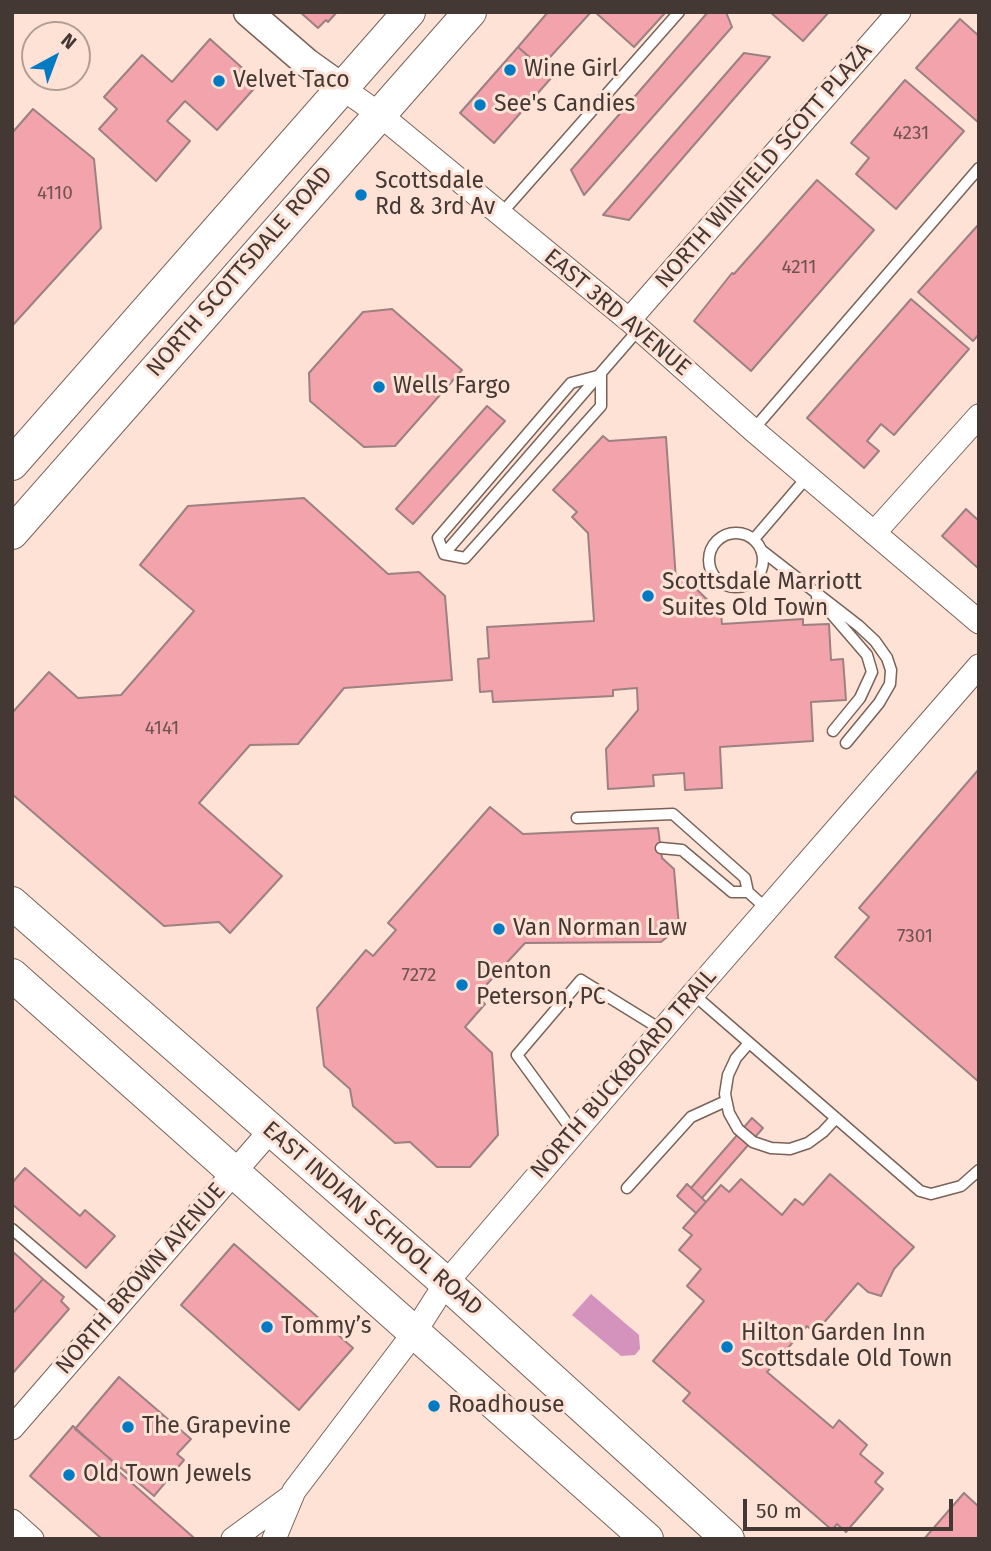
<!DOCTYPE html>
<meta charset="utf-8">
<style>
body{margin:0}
#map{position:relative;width:991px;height:1551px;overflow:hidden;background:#fee2d6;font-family:"Fira Sans",sans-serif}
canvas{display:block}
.frame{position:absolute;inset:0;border:14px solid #433833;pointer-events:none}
.north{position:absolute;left:21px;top:21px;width:70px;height:70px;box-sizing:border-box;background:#fee2d6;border:2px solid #b39e95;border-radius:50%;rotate:41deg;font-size:19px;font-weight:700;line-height:28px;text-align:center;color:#433833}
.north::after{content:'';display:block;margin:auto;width:24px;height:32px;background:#007ac3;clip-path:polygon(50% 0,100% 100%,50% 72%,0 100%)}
.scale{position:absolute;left:743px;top:1499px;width:210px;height:32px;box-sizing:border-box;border:4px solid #433833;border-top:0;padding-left:9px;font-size:21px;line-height:24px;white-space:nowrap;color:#433833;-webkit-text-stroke:5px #fee2d6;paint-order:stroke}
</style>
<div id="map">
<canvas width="991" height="1551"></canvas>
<div class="frame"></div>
<div class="north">N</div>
<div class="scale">50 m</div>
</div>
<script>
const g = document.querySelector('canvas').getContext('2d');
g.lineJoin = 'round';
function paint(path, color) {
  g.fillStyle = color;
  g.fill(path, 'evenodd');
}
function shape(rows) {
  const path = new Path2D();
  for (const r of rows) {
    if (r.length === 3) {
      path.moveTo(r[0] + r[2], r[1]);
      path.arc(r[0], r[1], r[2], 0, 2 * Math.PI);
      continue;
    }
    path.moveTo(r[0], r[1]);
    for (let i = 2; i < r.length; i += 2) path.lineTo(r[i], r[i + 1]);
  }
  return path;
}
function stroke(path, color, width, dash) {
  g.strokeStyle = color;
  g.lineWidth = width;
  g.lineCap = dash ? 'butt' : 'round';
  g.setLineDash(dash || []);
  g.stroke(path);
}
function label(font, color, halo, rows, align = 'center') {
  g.font = font + ' "Fira Sans",sans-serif';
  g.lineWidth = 6;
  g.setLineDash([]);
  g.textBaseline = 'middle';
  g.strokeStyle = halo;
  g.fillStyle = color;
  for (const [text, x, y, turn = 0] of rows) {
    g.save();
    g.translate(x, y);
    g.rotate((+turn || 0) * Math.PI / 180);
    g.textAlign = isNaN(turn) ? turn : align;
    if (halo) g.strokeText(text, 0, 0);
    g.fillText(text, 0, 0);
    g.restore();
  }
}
paint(shape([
 [591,1294,639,1335,640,1349,635,1355,621,1356,572,1315]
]), '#d493bc');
const building = shape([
 [300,12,337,12,328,22,326,20,318,28,300,12],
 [548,12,591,12,541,67,518,47,548,12],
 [595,12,664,12,665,13,634,47,595,12],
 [708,12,726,12,732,27,584,195,571,170,708,12],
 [770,12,829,12,803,41,770,12],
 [960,19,979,36,979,123,916,68,960,19],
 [210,39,259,83,217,130,185,101,167,121,190,141,156,181,99,129,117,109,104,97,142,55,172,82,210,39],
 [518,47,552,77,494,143,460,113,518,47],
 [744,53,770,57,629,220,603,215,744,53],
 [905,80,964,131,896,209,856,174,869,158,851,143,905,80],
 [33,109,94,159,101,228,12,326,12,133,33,109],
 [817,180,874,230,751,371,694,321,732,273,734,274,817,180],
 [979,224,979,334,973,341,918,292,979,224],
 [911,299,969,349,894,435,881,424,867,441,879,451,864,468,807,418,911,299],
 [392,309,462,370,395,446,364,447,310,401,309,373,363,312,392,309],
 [487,406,505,421,413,524,396,509,487,406],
 [603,436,609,441,666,437,676,580,686,579,721,613,722,624,803,619,803,625,829,624,831,660,843,659,846,700,811,702,813,741,720,747,722,788,685,790,684,773,653,775,654,786,608,789,606,749,638,710,637,688,613,690,613,696,493,702,492,691,480,692,478,659,489,658,487,627,594,621,588,533,572,517,577,512,553,490,603,436],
 [304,498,388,574,419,572,445,596,452,680,344,688,298,744,250,745,199,803,282,876,230,933,219,922,164,926,12,794,12,713,49,672,78,698,121,695,194,611,140,565,188,506,304,498],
 [966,509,979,521,979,569,942,536,966,509],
 [979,769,979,1082,835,957,869,917,859,908,979,769],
 [490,807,523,834,658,828,662,858,674,869,679,927,661,942,525,943,476,996,485,1004,465,1027,492,1053,498,1135,470,1167,437,1167,410,1142,395,1143,353,1106,350,1089,324,1066,317,1008,366,950,373,956,396,930,388,923,490,807],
 [752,1118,763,1128,702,1198,691,1188,752,1118],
 [25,1168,80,1216,85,1210,115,1236,86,1268,12,1204,12,1183,25,1168],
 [830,1174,914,1247,894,1269,881,1296,868,1292,858,1283,815,1333,807,1326,767,1372,833,1428,839,1420,867,1445,860,1454,883,1473,875,1482,883,1489,846,1532,837,1524,832,1530,683,1401,690,1393,653,1361,704,1301,687,1286,701,1269,679,1250,692,1235,683,1228,721,1185,729,1192,741,1179,782,1215,795,1199,803,1205,830,1174],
 [687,1184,706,1202,696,1213,677,1196,687,1184],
 [234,1244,353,1348,299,1410,181,1305,234,1244],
 [12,1251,43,1279,12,1314,12,1251],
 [43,1279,64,1297,61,1301,69,1309,12,1374,12,1314,43,1279],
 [119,1377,191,1439,177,1454,184,1460,154,1496,75,1429,119,1377],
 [73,1426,120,1468,118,1471,193,1537,192,1539,102,1539,30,1476,73,1426],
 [964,1493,979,1507,979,1539,924,1539,964,1493]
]);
paint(building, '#f3a3ab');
stroke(building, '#9c8082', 2);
const service = shape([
 [500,215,679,12],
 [753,430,979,168],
 [736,560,27],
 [754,539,808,476],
 [761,550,859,626,875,641,887,658,891,670,890,684,879,703,846,743],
 [444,554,639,329],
 [444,554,465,558,601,406,601,375],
 [444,554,438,538,571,383,601,375],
 [817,597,867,655,872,672,860,698,833,731],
 [577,818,673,814,745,878,748,892,767,909],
 [661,848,682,850,732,892,748,892],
 [693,994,920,1191,931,1194,961,1186,979,1170],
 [749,1043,736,1058,728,1075,725,1094,729,1113,738,1129,753,1142,771,1148,790,1149,808,1143,823,1132,836,1118],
 [574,1133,517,1055,581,980,662,1030],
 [627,1188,691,1117,726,1101],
 [12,1229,111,1314]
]);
const minor = shape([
 [342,88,379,114,629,320,753,430,979,622],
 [629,320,899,12],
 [874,533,979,416],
 [12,1428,271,1130],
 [12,1521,32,1539],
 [233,1539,289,1498],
 [274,1539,294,1491,414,1333,446,1283,693,994,979,666]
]);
const tertiary = shape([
 [248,12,307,63,342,88]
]);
const secondary = shape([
 [12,464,409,12],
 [12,533,470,12],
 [12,903,446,1283,728,1539],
 [12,975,647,1539]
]);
stroke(service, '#7a6257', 13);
stroke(minor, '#7a6257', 25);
stroke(tertiary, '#7a6257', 31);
stroke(secondary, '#7a6257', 34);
stroke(service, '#fff', 10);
stroke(minor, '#fff', 23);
stroke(tertiary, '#fff', 28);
stroke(secondary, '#fff', 32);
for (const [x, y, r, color] of [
 [510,70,7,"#007ac3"],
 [219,81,7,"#007ac3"],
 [480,105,7,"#007ac3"],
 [361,195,7,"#007ac3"],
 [379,387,7,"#007ac3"],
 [648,596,7,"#007ac3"],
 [499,929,7,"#007ac3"],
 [462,985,7,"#007ac3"],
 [267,1327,7,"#007ac3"],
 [727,1347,7,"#007ac3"],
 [434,1406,7,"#007ac3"],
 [128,1427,7,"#007ac3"],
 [69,1475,7,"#007ac3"]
]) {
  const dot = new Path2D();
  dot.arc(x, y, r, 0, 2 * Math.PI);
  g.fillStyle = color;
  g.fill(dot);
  stroke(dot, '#fee2d6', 2.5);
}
label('19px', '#6f5351', null, [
 ["4231",911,134],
 ["4110",55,194],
 ["4211",799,268],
 ["4141",162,729],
 ["7301",915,937],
 ["7272",419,976]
]);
label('23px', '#433833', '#fee2d6', [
 ["Wine Girl",524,70],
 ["Velvet Taco",233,81],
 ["See's Candies",494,105],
 ["Scottsdale",375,182],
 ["Rd & 3rd Av",375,208],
 ["Wells Fargo",393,387],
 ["Scottsdale Marriott",662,583],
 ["Suites Old Town",662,609],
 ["Van Norman Law",513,929],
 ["Denton",476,972],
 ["Peterson, PC",476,998],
 ["Tommy’s",281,1327],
 ["Hilton Garden Inn",741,1334],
 ["Scottsdale Old Town",741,1360],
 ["Roadhouse",448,1406],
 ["The Grapevine",142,1427],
 ["Old Town Jewels",83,1475]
], 'left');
label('23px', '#433833', '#fee2d6', [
 ["NORTH WINFIELD SCOTT PLAZA",764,166,-49],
 ["NORTH SCOTTSDALE ROAD",240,272,-49],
 ["EAST 3RD AVENUE",617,313,40],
 ["NORTH BUCKBOARD TRAIL",624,1074,-49],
 ["EAST INDIAN SCHOOL ROAD",372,1219,41],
 ["NORTH BROWN AVENUE",141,1279,-49]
]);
</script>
